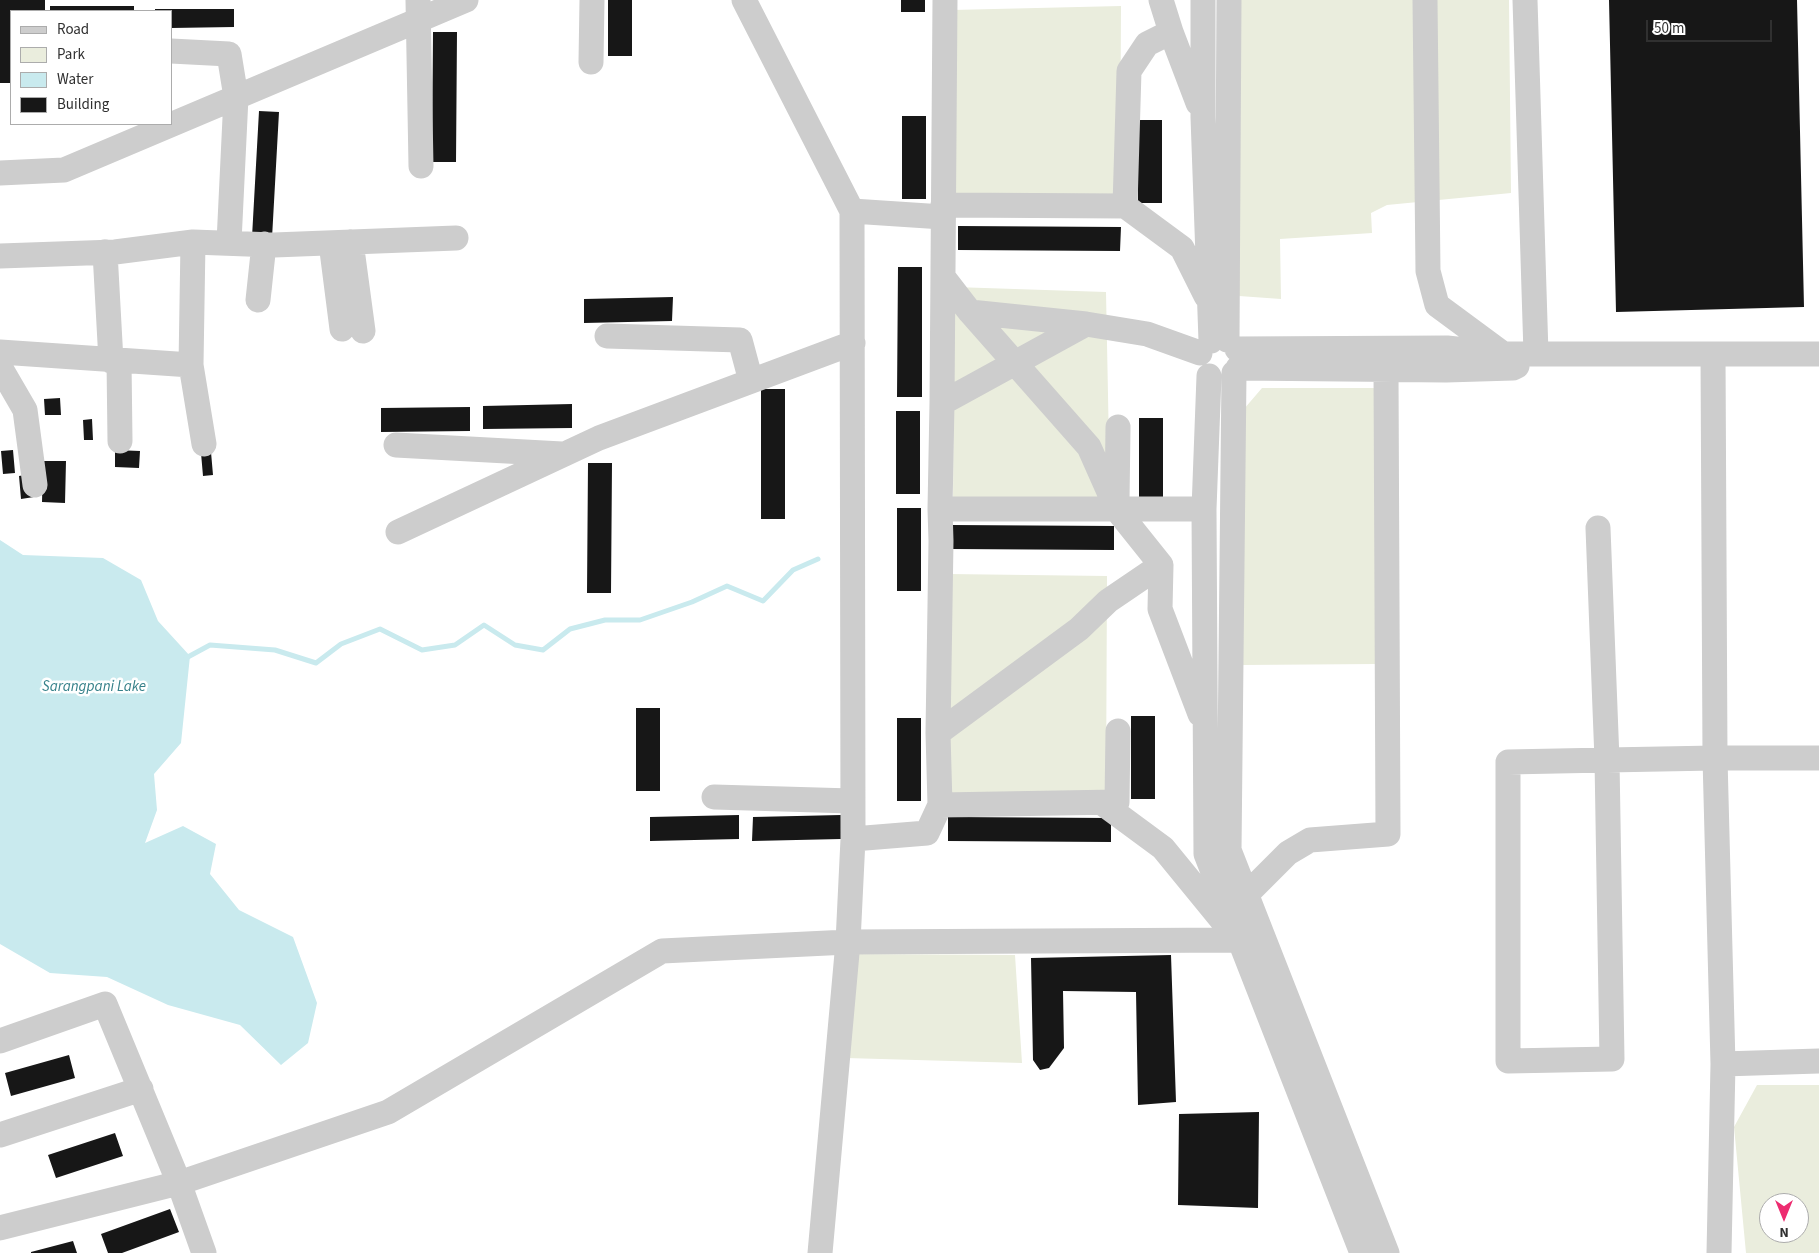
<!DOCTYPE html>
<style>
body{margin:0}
#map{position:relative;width:1819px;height:1253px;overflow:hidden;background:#fff;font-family:"Source Sans 3",sans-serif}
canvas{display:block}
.legend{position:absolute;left:10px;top:10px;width:162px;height:115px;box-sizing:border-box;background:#fff;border:1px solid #acacac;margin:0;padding:6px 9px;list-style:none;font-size:15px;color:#303030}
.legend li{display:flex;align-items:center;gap:10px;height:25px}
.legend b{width:25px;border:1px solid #acacac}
.north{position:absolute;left:1759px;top:1193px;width:50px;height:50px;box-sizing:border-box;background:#fff;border:1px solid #acacac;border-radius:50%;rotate:180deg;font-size:14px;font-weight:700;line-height:20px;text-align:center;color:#303030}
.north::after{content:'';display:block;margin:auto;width:18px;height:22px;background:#ed2c70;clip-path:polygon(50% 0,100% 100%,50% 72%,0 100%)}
.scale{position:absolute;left:1646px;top:20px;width:126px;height:22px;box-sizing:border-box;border:2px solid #303030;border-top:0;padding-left:6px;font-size:15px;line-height:18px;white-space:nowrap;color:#303030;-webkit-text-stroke:4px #fff;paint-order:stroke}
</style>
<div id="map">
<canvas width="1819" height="1253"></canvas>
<ul class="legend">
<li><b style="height:6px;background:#cdcdcd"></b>Road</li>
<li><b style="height:14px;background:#eaeddd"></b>Park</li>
<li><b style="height:14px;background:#c9eaee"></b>Water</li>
<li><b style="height:14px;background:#171717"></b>Building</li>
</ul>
<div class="north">N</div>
<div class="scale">50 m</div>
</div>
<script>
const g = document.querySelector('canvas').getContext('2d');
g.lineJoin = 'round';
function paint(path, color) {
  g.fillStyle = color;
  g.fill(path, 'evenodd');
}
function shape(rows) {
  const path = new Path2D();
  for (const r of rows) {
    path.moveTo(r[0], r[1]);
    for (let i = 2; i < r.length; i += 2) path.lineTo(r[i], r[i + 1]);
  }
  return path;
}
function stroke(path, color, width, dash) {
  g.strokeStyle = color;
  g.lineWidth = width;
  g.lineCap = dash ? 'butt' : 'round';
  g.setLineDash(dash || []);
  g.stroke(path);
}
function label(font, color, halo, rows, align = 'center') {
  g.font = font + ' "Source Sans 3",sans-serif';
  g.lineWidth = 5;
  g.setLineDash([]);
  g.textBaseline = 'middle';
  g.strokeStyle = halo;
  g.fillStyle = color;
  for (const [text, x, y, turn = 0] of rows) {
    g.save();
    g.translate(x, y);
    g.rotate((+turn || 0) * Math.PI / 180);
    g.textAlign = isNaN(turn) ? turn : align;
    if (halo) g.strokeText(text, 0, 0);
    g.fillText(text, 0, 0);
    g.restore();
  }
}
paint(shape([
 [1241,0,1509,0,1511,193,1387,205,1371,213,1372,233,1280,239,1281,299,1239,296],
 [1121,6,1120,197,953,200,952,10],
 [954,287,1106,292,1110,498,953,503],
 [1262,388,1376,388,1376,664,1242,665,1244,409],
 [948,574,1107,576,1106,794,947,797],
 [855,954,1015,955,1022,1063,846,1058],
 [1757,1085,1819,1085,1819,1253,1746,1253,1734,1127],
 [1769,1203,1799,1203,1799,1233,1769,1233]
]), '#eaeddd');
paint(shape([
 [0,540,23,555,103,558,141,580,158,621,190,656,181,743,154,774,157,810,145,843,183,826,216,844,210,874,239,910,293,937,317,1003,308,1043,281,1065,240,1025,168,1005,107,977,50,973,0,944]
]), '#c9eaee');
stroke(shape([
 [186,658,210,645,275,650,316,663,341,644,380,629,422,650,455,645,484,625,515,645,543,650,570,629,605,620,640,620,692,602,727,586,763,601,793,570,818,559]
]), '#c9eaee', 5);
paint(shape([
 [0,0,45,0,45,11,11,11,11,83,0,83],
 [608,0,632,0,632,56,608,56],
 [901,0,925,0,925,12,901,12],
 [1609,0,1797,0,1804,307,1616,312],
 [50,6,134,6,134,11,50,11],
 [155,9,234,9,234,27,171,28,171,11,155,11],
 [433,32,457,32,456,162,432,162],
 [259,111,279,112,272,238,252,237],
 [902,116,926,116,926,199,902,199],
 [1138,120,1162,120,1162,203,1138,203],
 [958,226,1121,227,1120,251,958,250],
 [898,267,922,267,922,397,897,397],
 [673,297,672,321,584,323,584,299],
 [761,389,785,389,785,519,761,519],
 [60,398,61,415,45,415,44,399],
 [572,404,572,428,483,429,483,406],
 [470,407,470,431,381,432,381,408],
 [896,411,920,411,920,494,896,494],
 [1139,418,1163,418,1163,501,1139,501],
 [92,419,93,440,84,440,83,420],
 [13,450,15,473,3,474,1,451],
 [115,450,140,451,139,468,115,467],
 [211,452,213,475,203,476,201,453],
 [43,461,66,461,65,503,42,502],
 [588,463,612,463,611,593,587,593],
 [31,474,34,497,21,499,19,476],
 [897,508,921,508,921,591,897,591],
 [952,525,1114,526,1114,550,952,549],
 [636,708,660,708,660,791,636,791],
 [1131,716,1155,716,1155,799,1131,799],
 [897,718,921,718,921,801,897,801],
 [739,815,739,839,650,841,650,817],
 [841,815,841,839,752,841,753,817],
 [948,817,1111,818,1111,842,948,841],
 [1171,955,1176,1102,1138,1105,1136,992,1063,991,1064,1048,1049,1068,1040,1070,1033,1060,1031,958],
 [69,1055,75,1078,11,1096,5,1073],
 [1259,1112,1258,1208,1178,1205,1179,1114],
 [115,1133,123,1156,56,1178,48,1155],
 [170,1209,179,1232,122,1253,108,1253,101,1234],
 [73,1241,77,1253,31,1253,31,1252]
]), '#171717');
stroke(shape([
 [418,0,421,166],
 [744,0,852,211,853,839,848,942,820,1253],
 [1161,0,1171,32,1198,103],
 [1203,0,1203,117,1211,341],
 [1425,0,1428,271,1437,305,1502,353],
 [1525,0,1536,354],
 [171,51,229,54,236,97,229,242],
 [591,62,592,0],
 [0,173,64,170,466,0],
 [943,205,1125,206,1129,71,1147,44,1171,32],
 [1125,206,1182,248,1206,296],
 [852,211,943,217],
 [351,242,363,331],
 [331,243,342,329],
 [105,252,111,361],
 [0,256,115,252,193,242],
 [943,277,970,312,1089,447,1117,510,1161,565,1160,609,1200,714],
 [258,300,264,244],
 [970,312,1086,324,1147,334,1200,353],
 [607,336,740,340,751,381],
 [1227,340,1229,0],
 [1237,349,1447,348,1502,354,1819,354],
 [0,352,191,365,193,242,274,245,456,238],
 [1713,354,1715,758,1723,1064,1719,1253],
 [119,361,120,441],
 [191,365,204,444],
 [0,367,25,410,35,485],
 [1238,368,1446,370,1513,368,1517,366],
 [1234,373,1229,850,1387,1253],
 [1209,376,1204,509,1206,854,1362,1253],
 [942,403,1086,324],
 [396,445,562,454],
 [1117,503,1118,427],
 [940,509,1204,509],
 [1598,528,1607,760,1612,1059,1508,1061,1508,762,1607,760,1715,758,1819,758],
 [398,532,599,438,853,343],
 [938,733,1079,629,1108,601,1161,565],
 [714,797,852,801],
 [1102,803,1163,848,1226,925],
 [940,805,1117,802,1118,731],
 [853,839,927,833,940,805,938,733,941,541,940,509,942,403,945,0],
 [1246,895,1288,853,1310,840,1388,834,1386,371],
 [0,1041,105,1004,179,1183,204,1253],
 [1723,1064,1819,1061],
 [0,1135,141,1089],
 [0,1228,179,1183,388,1112,662,951,848,942,1239,940,1258,926]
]), '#cdcdcd', 25);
label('italic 15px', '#358089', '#fff', [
 ["Sarangpani Lake",94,688]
]);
</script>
